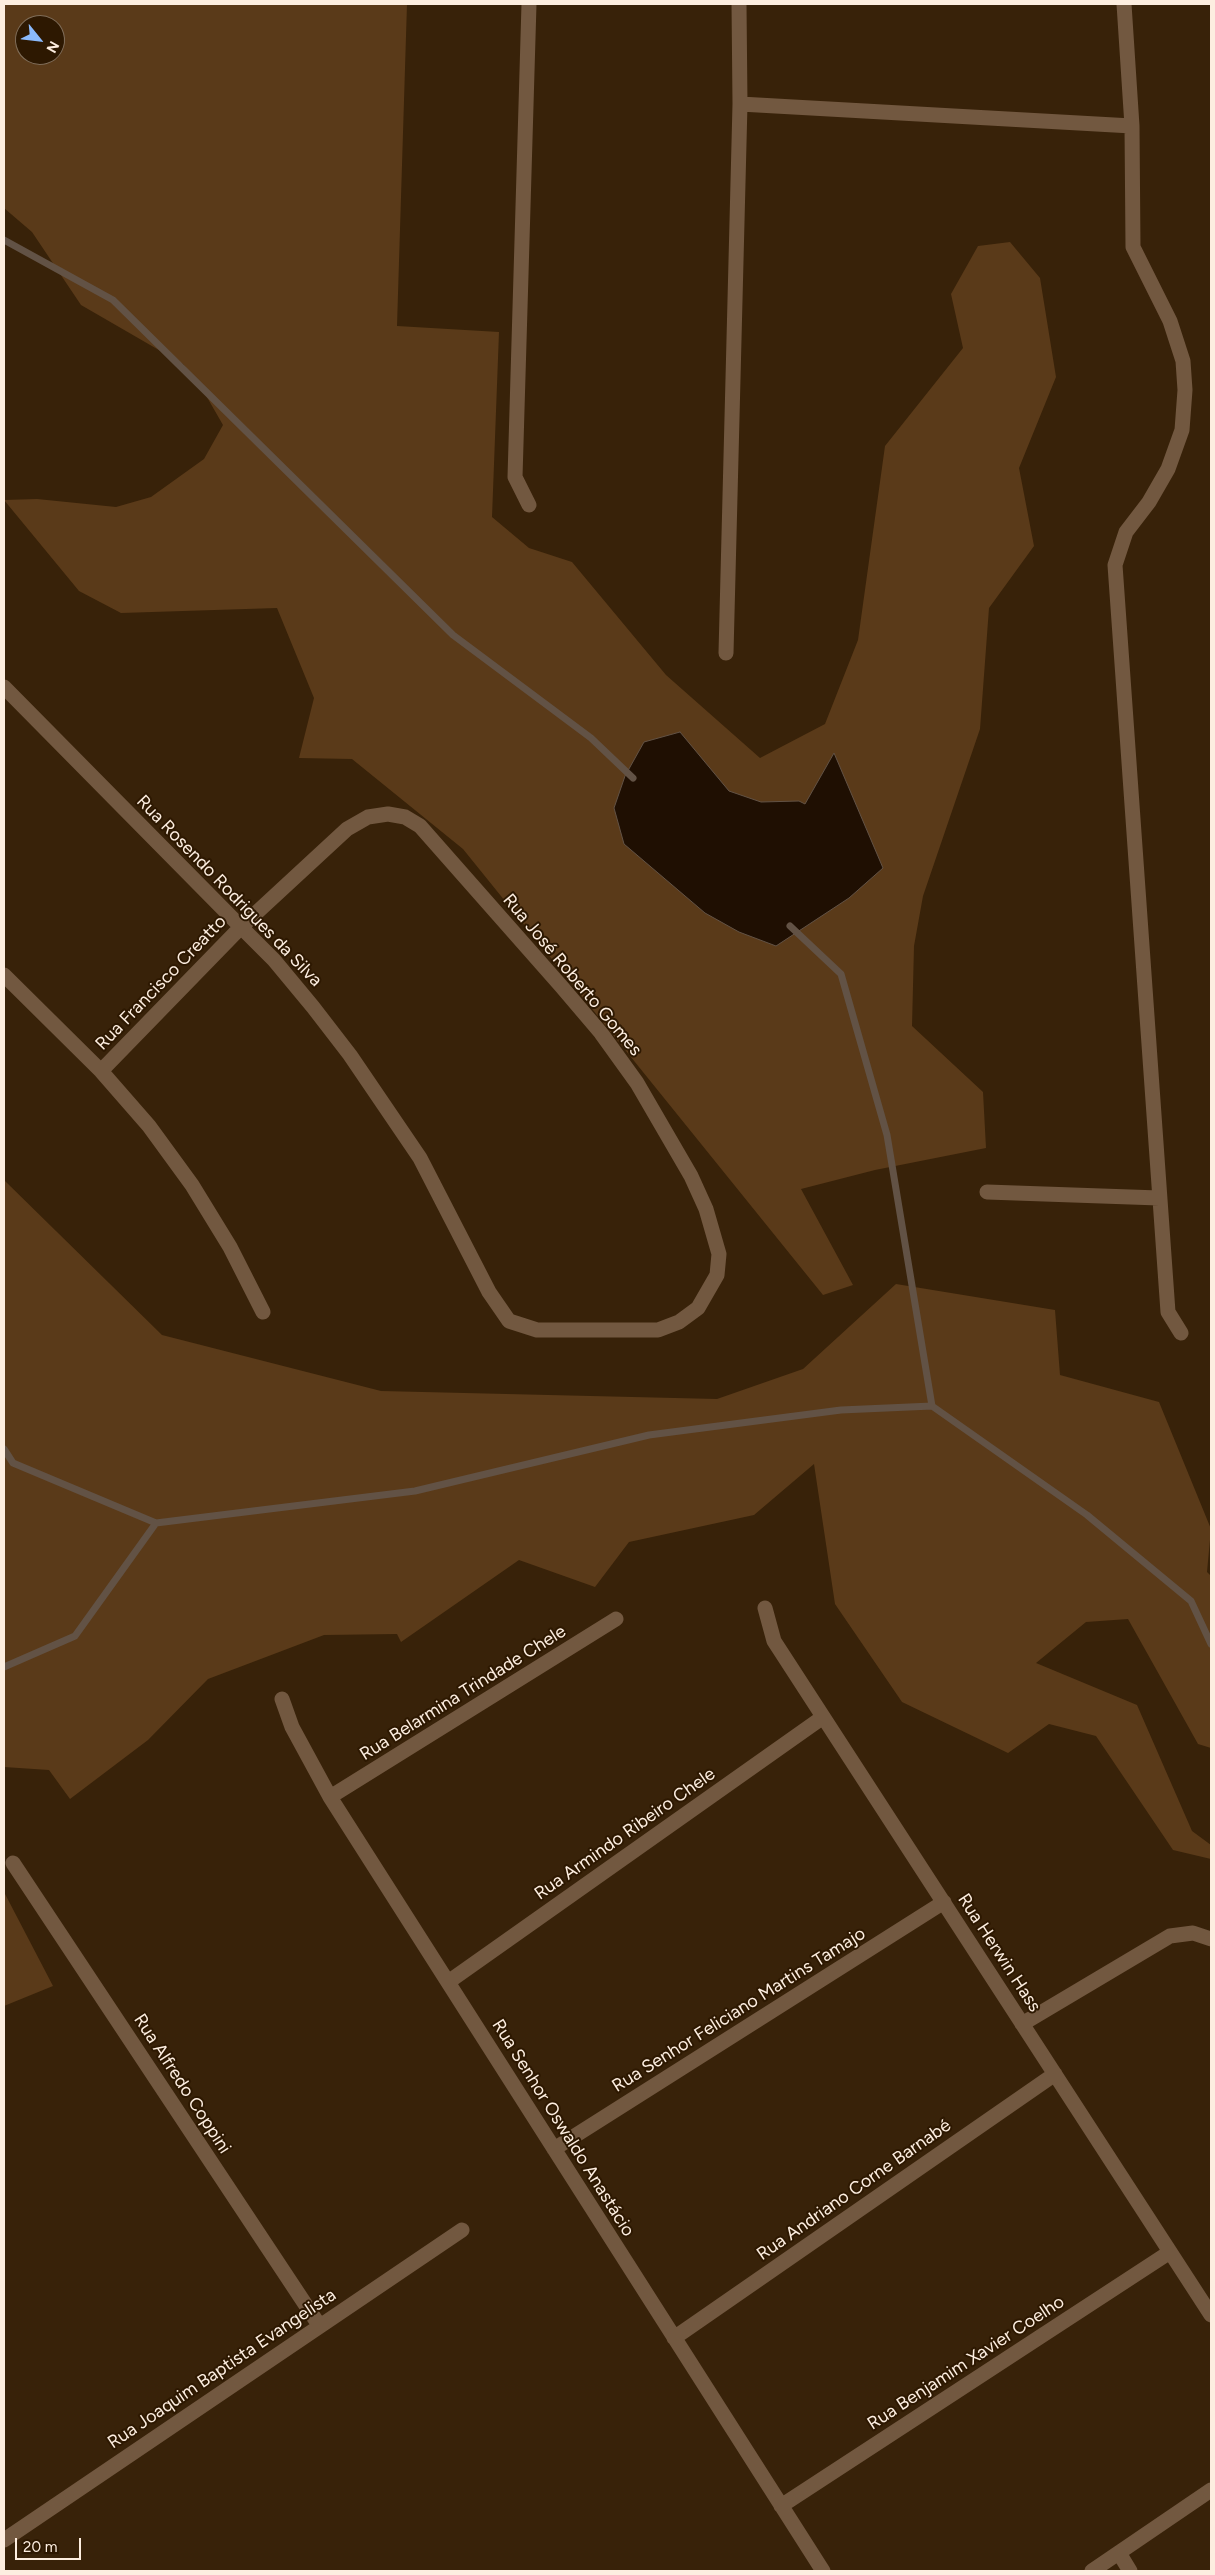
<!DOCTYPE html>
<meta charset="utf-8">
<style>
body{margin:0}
#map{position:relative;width:1215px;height:2575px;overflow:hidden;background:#382209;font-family:Figtree,sans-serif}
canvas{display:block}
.frame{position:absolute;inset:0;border:5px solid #fdeee0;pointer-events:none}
.north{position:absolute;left:15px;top:15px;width:50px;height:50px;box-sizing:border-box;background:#2d1801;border:1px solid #806e5a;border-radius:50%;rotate:119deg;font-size:14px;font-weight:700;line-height:20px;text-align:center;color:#fdeee0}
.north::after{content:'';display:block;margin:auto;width:18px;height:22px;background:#8bbafc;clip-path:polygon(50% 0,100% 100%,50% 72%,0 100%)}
.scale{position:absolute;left:15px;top:2538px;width:66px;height:22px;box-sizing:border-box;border:2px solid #fdeee0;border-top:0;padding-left:6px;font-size:15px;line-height:18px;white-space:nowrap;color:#fdeee0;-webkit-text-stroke:4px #2d1801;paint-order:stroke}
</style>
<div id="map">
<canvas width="1215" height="2575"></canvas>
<div class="frame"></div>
<div class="north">N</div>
<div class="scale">20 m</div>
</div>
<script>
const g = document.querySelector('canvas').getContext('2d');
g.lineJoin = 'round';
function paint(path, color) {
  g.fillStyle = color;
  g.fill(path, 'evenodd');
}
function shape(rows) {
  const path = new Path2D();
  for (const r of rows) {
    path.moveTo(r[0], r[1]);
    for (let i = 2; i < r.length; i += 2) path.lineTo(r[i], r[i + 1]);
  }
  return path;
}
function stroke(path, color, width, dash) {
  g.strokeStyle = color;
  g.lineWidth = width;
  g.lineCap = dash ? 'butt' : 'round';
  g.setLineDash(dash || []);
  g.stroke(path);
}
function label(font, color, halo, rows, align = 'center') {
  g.font = font + ' Figtree,sans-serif';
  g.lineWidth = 4;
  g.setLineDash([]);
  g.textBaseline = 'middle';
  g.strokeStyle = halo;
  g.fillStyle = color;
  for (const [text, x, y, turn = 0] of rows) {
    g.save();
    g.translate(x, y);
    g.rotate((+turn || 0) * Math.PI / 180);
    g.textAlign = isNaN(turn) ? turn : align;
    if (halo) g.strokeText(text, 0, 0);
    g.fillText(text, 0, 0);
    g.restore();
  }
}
paint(shape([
 [4,4,407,4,397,326,499,332,492,517,529,548,572,562,666,675,760,758,825,724,858,640,885,446,963,348,951,294,978,246,1010,242,1040,278,1056,377,1019,468,1034,546,989,608,980,729,923,896,914,946,912,1026,983,1092,986,1148,875,1170,801,1189,853,1285,823,1295,463,849,352,759,299,758,314,698,277,608,121,613,79,591,4,500,37,499,116,507,151,497,204,459,223,425,204,392,183,364,81,305,32,232,4,208],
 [25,25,55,25,55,55,25,55],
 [4,1180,162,1335,381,1391,717,1399,803,1369,896,1284,1055,1310,1060,1375,1159,1402,1211,1529,1207,1572,1211,1576,1211,1748,1198,1744,1128,1619,1086,1622,1036,1663,1137,1705,1192,1831,1211,1845,1211,1859,1173,1850,1096,1736,1049,1724,1008,1753,902,1702,835,1604,814,1464,754,1515,629,1542,595,1587,519,1560,401,1642,397,1634,324,1635,208,1679,148,1740,70,1799,49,1770,4,1767],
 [4,1892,53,1986,4,2006]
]), '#5a3a19');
const water = shape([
 [680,732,729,791,761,802,799,801,805,804,834,753,883,868,849,898,776,946,739,932,705,913,624,844,614,808,625,776,644,742,680,732]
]);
paint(water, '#1f0f02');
stroke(water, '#625245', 1);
stroke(shape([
 [4,240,113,300,453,635,591,738,633,778],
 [790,926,841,974,887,1135,932,1406,1087,1515,1191,1601,1211,1644],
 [4,1449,13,1463,156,1523,415,1491,649,1435,841,1410,932,1406],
 [4,1667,75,1636,156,1523]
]), '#625245', 7);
stroke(shape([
 [529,4,515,477,529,505],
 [740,104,1132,126,1124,4],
 [1132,126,1133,247,1170,321,1183,361,1185,390,1182,430,1168,469,1149,502,1126,532,1115,565,1168,1312,1181,1333],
 [726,653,740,104,739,4],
 [4,687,241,927,274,960,313,1007,350,1055,420,1158,489,1292,509,1321,537,1330,658,1330,679,1322,698,1308,717,1275,719,1254,706,1209,691,1176,637,1083,601,1033,561,986,420,826,405,817,388,814,368,817,347,829,241,927,101,1071],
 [4,975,101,1071,149,1126,192,1185,230,1247,263,1312],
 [987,1192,1159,1198],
 [765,1608,774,1641,1211,2315],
 [282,1699,292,1727,330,1797,823,2571],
 [330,1797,616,1619],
 [13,1863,319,2325],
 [448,1982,823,1717],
 [1022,2024,1170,1936,1193,1933,1211,1939],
 [554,2149,944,1902],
 [674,2338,1055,2074],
 [781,2506,1170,2252],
 [4,2540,462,2230],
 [1119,2553,1130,2571],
 [1092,2571,1211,2490]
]), '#725840', 15);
label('18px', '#fdeee0', '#2d1801', [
 ["Rua Rosendo Rodrigues da Silva",229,891,46],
 ["Rua José Roberto Gomes",572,975,50],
 ["Rua Francisco Creatto",161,983,-46],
 ["Rua Belarmina Trindade Chele",463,1693,-32],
 ["Rua Armindo Ribeiro Chele",625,1834,-35],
 ["Rua Herwin Hass",999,1953,57],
 ["Rua Senhor Feliciano Martins Tamajo",739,2010,-32],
 ["Rua Alfredo Coppini",182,2084,57],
 ["Rua Senhor Oswaldo Anastácio",563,2128,58],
 ["Rua Andriano Corne Barnabé",854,2190,-35],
 ["Rua Benjamim Xavier Coelho",966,2363,-33],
 ["Rua Joaquim Baptista Evangelista",222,2369,-34]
]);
</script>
